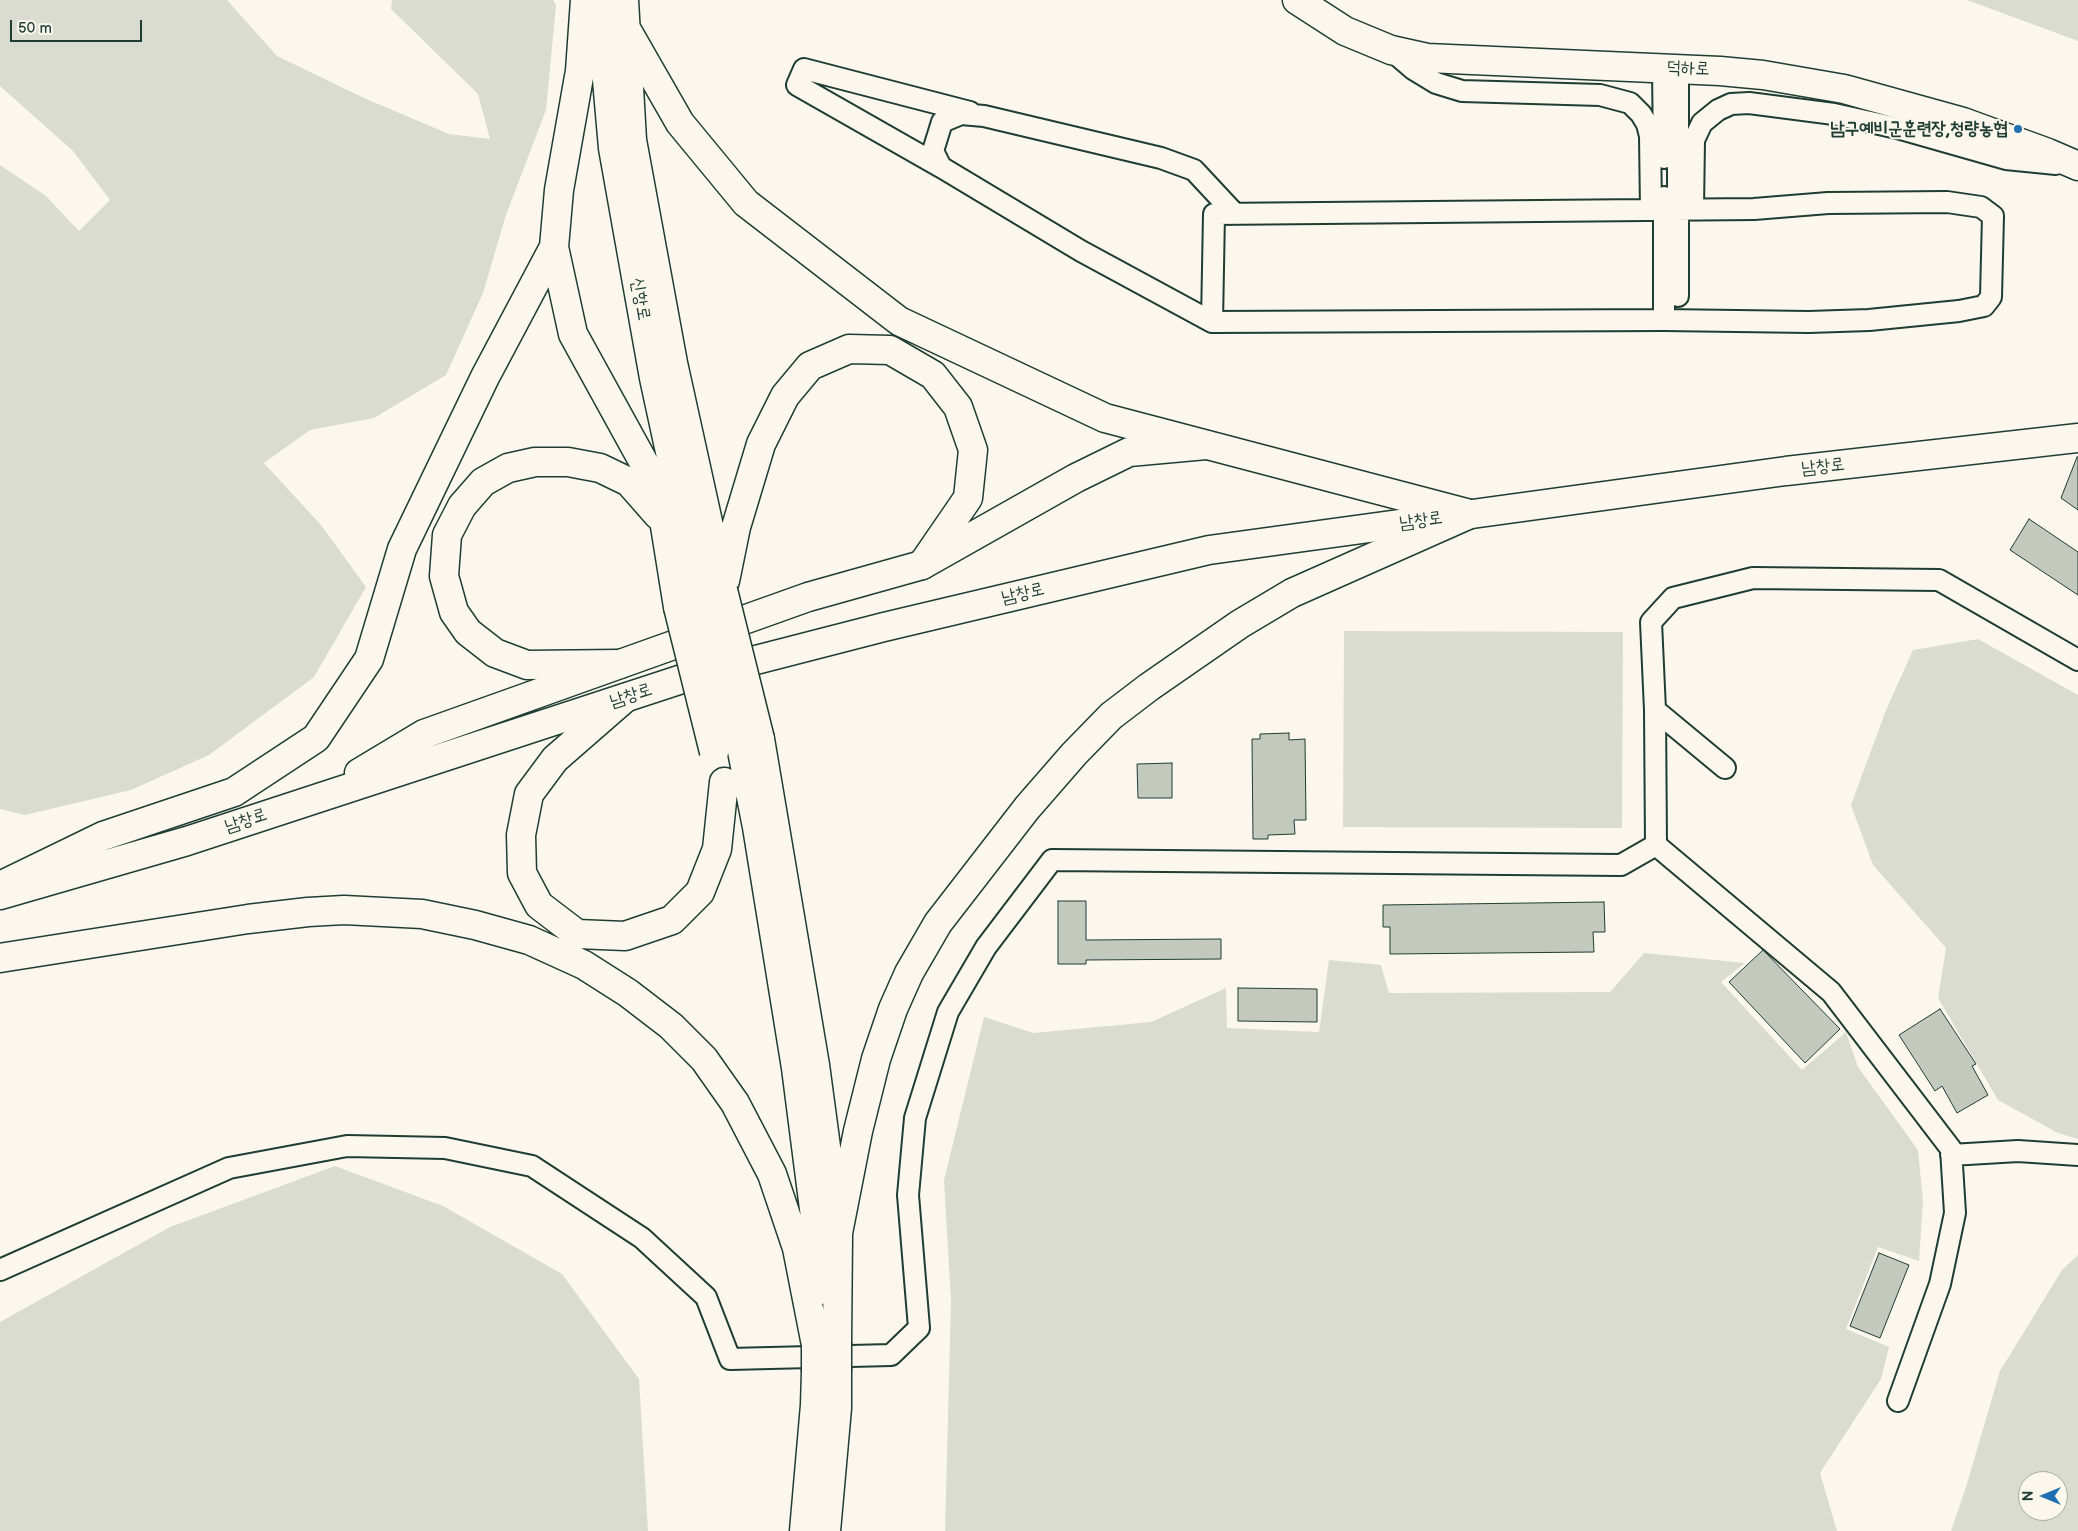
<!DOCTYPE html>
<meta charset="utf-8">
<style>
body{margin:0}
#map{position:relative;width:2078px;height:1531px;overflow:hidden;background:#fbf7ec;font-family:"Balsamiq Sans",sans-serif}
canvas{display:block}
.north{position:absolute;left:2018px;top:1471px;width:50px;height:50px;box-sizing:border-box;background:#fbf7ec;border:1px solid #a3ada2;border-radius:50%;rotate:270deg;font-size:14px;font-weight:700;line-height:20px;text-align:center;color:#1f3d34}
.north::after{content:'';display:block;margin:auto;width:18px;height:22px;background:#1f6fb2;clip-path:polygon(50% 0,100% 100%,50% 72%,0 100%)}
.scale{position:absolute;left:10px;top:20px;width:132px;height:22px;box-sizing:border-box;border:2px solid #1f3d34;border-top:0;padding-left:6px;font-size:15px;line-height:18px;white-space:nowrap;color:#1f3d34;-webkit-text-stroke:4px #fbf7ec;paint-order:stroke}
</style>
<div id="map">
<canvas width="2078" height="1531"></canvas>
<div class="north">N</div>
<div class="scale">50 m</div>
</div>
<script>
const g = document.querySelector('canvas').getContext('2d');
g.lineJoin = 'round';
function paint(path, color) {
  g.fillStyle = color;
  g.fill(path, 'evenodd');
}
function shape(rows) {
  const path = new Path2D();
  for (const r of rows) {
    path.moveTo(r[0], r[1]);
    for (let i = 2; i < r.length; i += 2) path.lineTo(r[i], r[i + 1]);
  }
  return path;
}
function stroke(path, color, width, dash) {
  g.strokeStyle = color;
  g.lineWidth = width;
  g.lineCap = dash ? 'butt' : 'round';
  g.setLineDash(dash || []);
  g.stroke(path);
}
function label(font, color, halo, rows, align = 'center') {
  g.font = font + ' "Balsamiq Sans","Poor Story",sans-serif';
  g.lineWidth = 4;
  g.setLineDash([]);
  g.textBaseline = 'middle';
  g.strokeStyle = halo;
  g.fillStyle = color;
  for (const [text, x, y, turn = 0] of rows) {
    g.save();
    g.translate(x, y);
    g.rotate((+turn || 0) * Math.PI / 180);
    g.textAlign = isNaN(turn) ? turn : align;
    if (halo) g.strokeText(text, 0, 0);
    g.fillText(text, 0, 0);
    g.restore();
  }
}
paint(shape([
 [0,0,227,0,277,56,364,98,449,134,490,139,478,94,391,9,392,0,553,0,556,5,546,110,506,215,483,293,446,375,374,418,310,430,264,463,321,525,366,587,314,677,209,755,131,790,25,815,0,809,0,165,46,196,79,231,110,200,73,151,0,86],
 [1967,0,2078,0,2078,41],
 [1344,631,1623,632,1622,828,1343,827],
 [1978,639,2078,695,2078,1139,2058,1133,1998,1100,1938,998,1946,948,1873,865,1851,805,1886,710,1913,650],
 [1644,953,1745,963,1721,982,1802,1070,1846,1032,1858,1067,1918,1150,1923,1201,1919,1261,1878,1247,1846,1329,1889,1347,1881,1379,1820,1473,1837,1531,945,1531,951,1301,944,1180,984,1017,1033,1033,1151,1022,1226,988,1227,1028,1319,1032,1329,960,1381,965,1389,993,1610,992],
 [335,1166,443,1206,562,1274,639,1379,648,1531,0,1531,0,1322,170,1227],
 [2078,1255,2078,1531,1951,1531,1966,1487,2000,1371,2062,1270],
 [2028,1481,2058,1481,2058,1511,2028,1511]
]), '#dbdcd1');
const building = shape([
 [2077,457,2078,457,2078,510,2061,498,2077,457],
 [2029,519,2078,552,2078,595,2010,550,2029,519],
 [1289,733,1289,740,1305,739,1306,820,1294,820,1295,834,1268,835,1268,839,1253,839,1252,739,1260,739,1260,734,1289,733],
 [1172,763,1172,798,1138,798,1137,764,1172,763],
 [1058,901,1086,901,1086,940,1221,939,1221,959,1086,960,1086,964,1058,964,1058,901],
 [1604,902,1605,932,1593,932,1594,952,1390,954,1390,927,1383,927,1383,905,1604,902],
 [1763,950,1840,1029,1805,1063,1729,982,1763,950],
 [1238,988,1317,989,1317,1022,1238,1021,1238,988],
 [1940,1009,1976,1064,1972,1066,1988,1095,1957,1113,1942,1086,1935,1091,1899,1035,1940,1009],
 [1879,1253,1909,1265,1880,1338,1850,1326,1879,1253]
]);
paint(building, '#c4c9be');
stroke(building, '#1f3d34', 1);
const street = shape([
 [1392,51,1413,69,1436,83,1462,91,1600,95,1630,103,1641,114,1647,124,1650,136,1651,210],
 [1663,68,1664,158],
 [941,167,797,85,804,69,970,112],
 [1693,209,1694,140,1702,123,1718,110,1731,104,1749,103,1834,114,1897,128,2006,159,2056,164],
 [1678,296,1678,69],
 [1664,320,1664,197],
 [1212,322,1214,214,1754,209,1828,203,1947,202,1981,207,1993,216,1991,297,1984,306,1959,311,1869,320,1809,322,1664,320,1212,322,1081,251,941,167,933,151,942,122,961,114,984,116,1161,158,1194,170,1235,214],
 [1655,710,1725,768],
 [1951,1155,2018,1151,2078,1155],
 [0,1270,229,1168,347,1146,445,1148,532,1166,642,1238,706,1297,730,1359,891,1355,919,1328,908,1195,915,1118,948,1012,986,947,1052,860,1621,865,1656,845],
 [1898,1401,1940,1284,1955,1213,1951,1149,1831,992,1656,845,1655,710,1651,622,1673,598,1753,578,1939,580,2078,660]
]);
const secondary = shape([
 [1297,0,1345,31,1391,50,1427,58,1720,71,1763,75,1844,89,1963,122,2048,153,2078,166]
]);
const primary = shape([
 [359,773,424,734,808,597,922,565,1076,478,1129,452,1206,445],
 [0,895,187,841,682,679,884,627,1209,550,1786,471,2078,438]
]);
const highway = shape([
 [585,0,580,71,559,190,554,247,573,334,649,472,665,526,678,607],
 [600,0,613,148,654,378,701,595],
 [624,0,632,140,673,363,723,590],
 [625,27,680,123,746,203,899,321,1105,418,1470,514],
 [725,581,736,527,761,444,785,396,810,366,849,349,890,350,933,375,958,407,973,450,968,498,922,565],
 [620,664,527,665,495,653,468,632,454,612,444,576,447,535,462,506,483,482,508,468,535,462,568,462,600,468,629,482,658,515],
 [625,698,555,759,529,794,521,835,522,873,539,905,577,934,625,936,672,920,700,892,717,849,724,782],
 [760,739,815,1065,838,1236,837,1342],
 [741,746,757,827,796,1068,818,1240,817,1291],
 [0,886,103,836,234,792,316,738,369,659,402,549,485,377,554,247],
 [0,958,248,919,308,912,344,910,422,914,475,925,529,940,584,965,628,993,671,1026,704,1059,735,1103,772,1174,797,1248,816,1345],
 [838,1233,858,1131,876,1059,893,1009,909,973,938,923,1027,808,1074,754,1111,716,1149,687,1240,624,1292,593,1470,514],
 [804,1531,815,1405,816,1372],
 [826,1531,837,1408,837,1371]
]);
stroke(street, '#1f3d34', 24);
stroke(secondary, '#1f3d34', 31);
stroke(primary, '#1f3d34', 31);
stroke(highway, '#1f3d34', 31);
stroke(street, '#fbf7ec', 20);
stroke(secondary, '#fbf7ec', 28);
stroke(primary, '#fbf7ec', 28);
stroke(highway, '#fbf7ec', 28);
const highwayBridge = shape([
 [723,590,760,739],
 [701,595,741,746],
 [678,607,714,752],
 [837,1371,837,1342],
 [816,1372,816,1346]
]);
stroke(highwayBridge, '#1f3d34', 31, []);
stroke(highwayBridge, '#fbf7ec', 28);
for (const [x, y, r, color] of [
 [2018,129,5,"#1f6fb2"]
]) {
  const dot = new Path2D();
  dot.arc(x, y, r, 0, 2 * Math.PI);
  g.fillStyle = color;
  g.fill(dot);
  stroke(dot, '#fbf7ec', 2);
}
label('18px', '#1f3d34', '#fbf7ec', [
 ["덕하로",1688,69,2],
 ["신항로",640,299,80],
 ["남창로",1823,467,-6],
 ["남창로",1421,521,-8],
 ["남창로",1023,594,-13],
 ["남창로",631,696,-18],
 ["남창로",246,821,-18]
]);
label('bold 18px', '#1f3d34', '#fbf7ec', [
 ["남구예비군훈련장,청량농협",2008,129]
], 'right');
</script>
